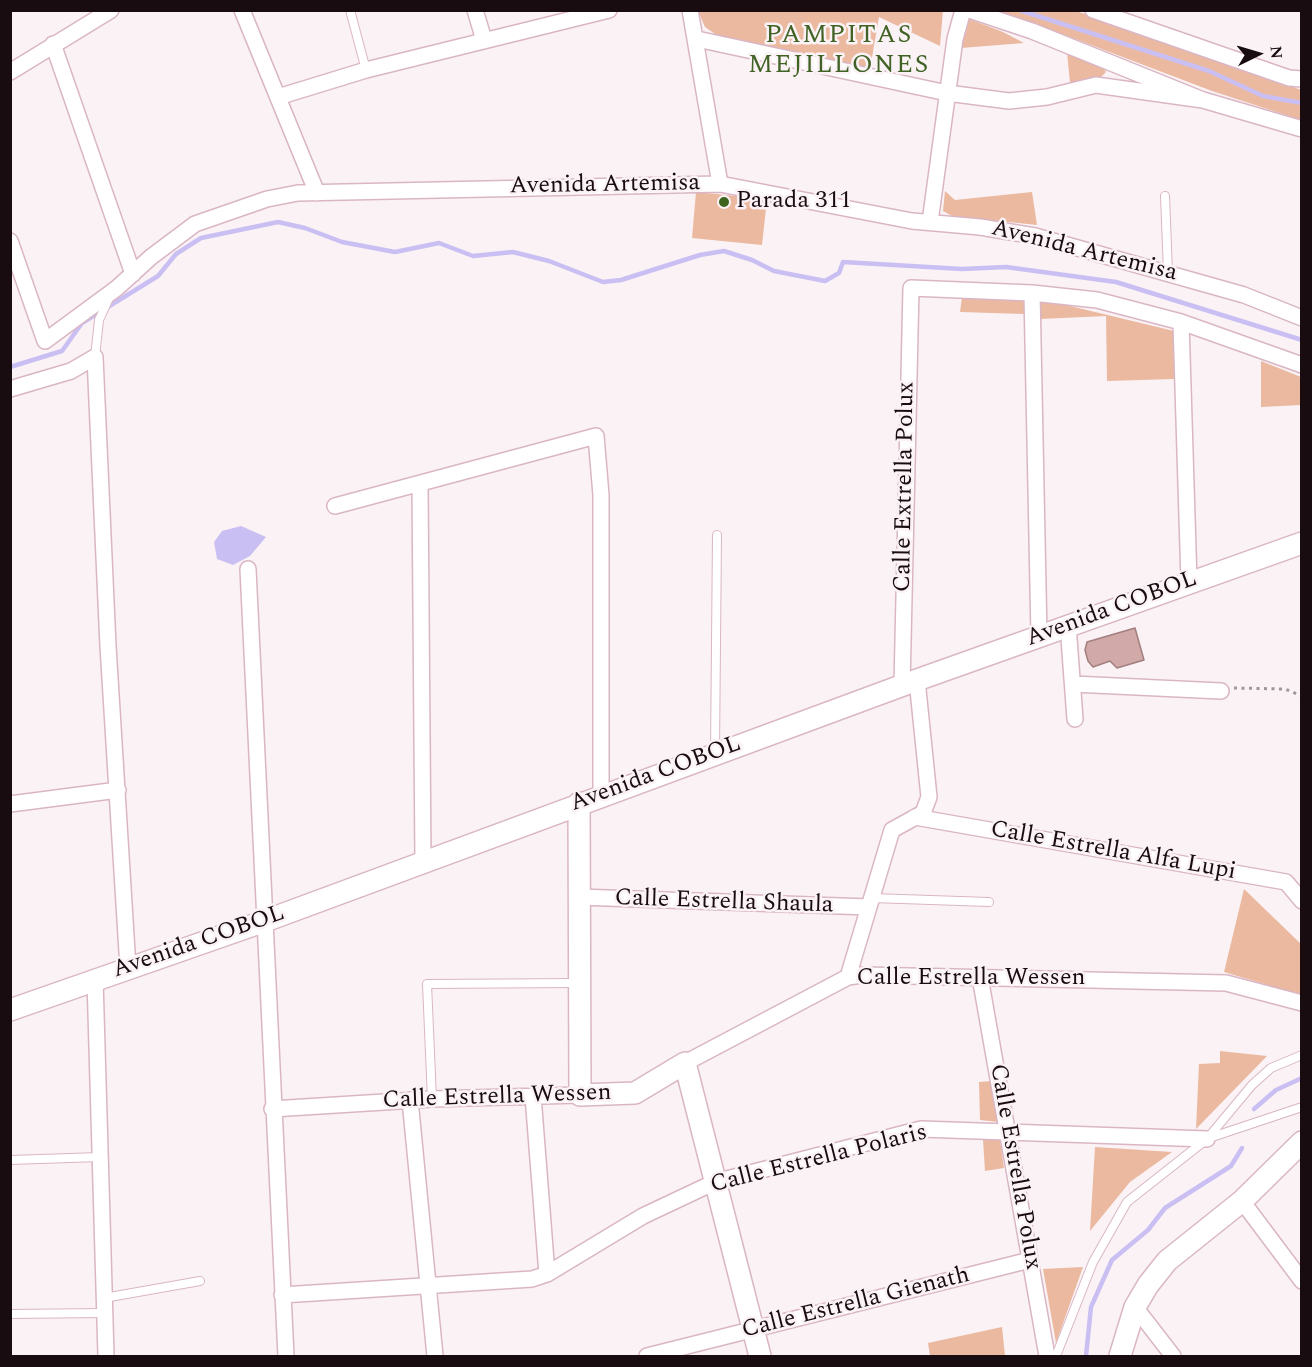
<!DOCTYPE html>
<style>
body{margin:0}
#map{position:relative;width:1312px;height:1367px;overflow:hidden;background:#faf2f5;font-family:Spectral,serif}
canvas{display:block}
.frame{position:absolute;inset:0;border:12px solid #180c11;pointer-events:none}
.north{position:absolute;left:1228px;top:24px;width:60px;height:60px;-webkit-text-stroke:4px #faf2f5;paint-order:stroke;rotate:85deg;font-size:16px;font-weight:700;line-height:24px;text-align:center;color:#180c11}
.north::after{content:'';display:block;margin:auto;width:21px;height:27px;background:#180c11;clip-path:polygon(50% 0,100% 100%,50% 72%,0 100%)}
</style>
<div id="map">
<canvas width="1312" height="1367"></canvas>
<div class="frame"></div>
<div class="north">N</div>
</div>
<script>
const g = document.querySelector('canvas').getContext('2d');
g.lineJoin = 'round';
function paint(path, color) {
  g.fillStyle = color;
  g.fill(path, 'evenodd');
}
function shape(rows) {
  const path = new Path2D();
  for (const r of rows) {
    path.moveTo(r[0], r[1]);
    for (let i = 2; i < r.length; i += 2) path.lineTo(r[i], r[i + 1]);
  }
  return path;
}
function stroke(path, color, width, dash) {
  g.strokeStyle = color;
  g.lineWidth = width;
  g.lineCap = dash ? 'butt' : 'round';
  g.setLineDash(dash || []);
  g.stroke(path);
}
function label(font, color, halo, rows, align = 'center') {
  g.font = font + ' Spectral,serif';
  g.lineWidth = 5;
  g.setLineDash([]);
  g.textBaseline = 'middle';
  g.strokeStyle = halo;
  g.fillStyle = color;
  for (const [text, x, y, turn = 0] of rows) {
    g.save();
    g.translate(x, y);
    g.rotate((+turn || 0) * Math.PI / 180);
    g.textAlign = isNaN(turn) ? turn : align;
    if (halo) g.strokeText(text, 0, 0);
    g.fillText(text, 0, 0);
    g.restore();
  }
}
paint(shape([
 [943,10,940,46,879,17,870,69,718,36,705,27,698,11],
 [990,11,1076,11,1226,60,1301,90,1301,120,1212,91,1028,21],
 [969,19,1003,32,1024,43,961,48],
 [1067,52,1102,66,1106,72,1101,77,1070,83],
 [945,191,955,200,1032,192,1037,225,952,216,943,211],
 [696,192,767,199,762,245,692,238],
 [962,297,1025,301,1024,314,960,312],
 [1041,299,1174,331,1174,379,1107,381,1106,316,1040,319],
 [1261,361,1301,377,1301,405,1261,407],
 [1244,889,1301,944,1301,995,1224,972],
 [1220,1051,1267,1056,1196,1129,1199,1064,1220,1063],
 [992,1081,998,1122,980,1120,979,1082],
 [983,1140,1000,1140,1004,1168,985,1171],
 [1095,1147,1172,1152,1130,1182,1090,1231],
 [1083,1267,1056,1343,1043,1269],
 [1002,1327,1005,1356,930,1356,928,1343]
]), '#ebb9a0');
paint(shape([
 [241,526,266,537,250,556,233,565,217,559,214,542,222,531]
]), '#cabff2');
stroke(shape([
 [1019,10,1209,71,1263,96,1302,103],
 [10,367,62,351,82,323,158,276,176,254,201,238,278,222,305,228,342,242,395,252,439,243,473,256,513,252,549,261,603,282,621,280,700,255,724,251,752,260,774,271,825,281,839,273,843,262,962,269,1006,267,1116,282,1302,340],
 [1254,1109,1276,1090,1302,1078],
 [1086,1356,1091,1307,1112,1260,1148,1230,1165,1208,1231,1166,1242,1148]
]), '#cabff2', 4.5);
const building = shape([
 [1135,628,1144,660,1117,668,1110,661,1093,667,1088,661,1085,650,1087,642,1135,628]
]);
paint(building, '#d0a9a8');
stroke(building, '#a37e7e', 1.5);
const lane = shape([
 [350,10,366,70],
 [1165,196,1168,272],
 [95,357,99,320,109,298],
 [715,752,717,535],
 [872,898,989,902],
 [432,1099,427,984,577,983],
 [1209,1138,1302,1107],
 [10,1160,100,1157],
 [104,1298,200,1281],
 [10,1314,104,1313],
 [1056,1356,1093,1262,1127,1202,1207,1139,1252,1085,1271,1068,1302,1055]
]);
const street = shape([
 [242,10,317,193],
 [475,10,484,40],
 [690,10,720,184],
 [969,10,1032,31,1203,100,1302,129],
 [1093,10,1289,78,1302,79],
 [697,39,947,93,1009,101,1047,97,1096,85,1203,100],
 [53,44,133,274],
 [10,72,111,10],
 [278,97,366,70,609,10],
 [930,222,955,39,963,10],
 [10,241,45,341,117,288,151,257,195,224,267,199,298,193,720,184,912,221,980,227,1035,236,1244,295,1302,318],
 [1032,293,1039,636],
 [1181,322,1189,582],
 [10,389,71,371,95,357,108,646,128,968],
 [420,484,423,862],
 [335,506,596,436,601,495,601,795],
 [248,569,286,1356],
 [1068,625,1075,719],
 [1073,684,1221,691],
 [902,685,911,288,1032,293,1097,300,1181,322,1302,365],
 [10,804,118,790],
 [915,817,1286,882,1302,901],
 [579,897,869,907],
 [848,977,892,830,923,813,929,797,917,680],
 [980,977,1047,1356],
 [95,979,106,1356],
 [685,1063,848,977,862,975,1226,983,1302,1003],
 [533,1096,547,1274],
 [410,1100,435,1356],
 [272,1109,432,1099,580,1095],
 [1242,1201,1302,1281],
 [282,1295,532,1279,547,1274,643,1216,715,1182,921,1129,1207,1139],
 [1135,1307,1173,1356],
 [647,1356,1030,1260]
]);
const secondary = shape([
 [579,803,580,1095,635,1093,685,1063,760,1356],
 [10,1010,265,921,917,680,1302,543],
 [1120,1356,1135,1307,1148,1285,1167,1261,1242,1201,1302,1142]
]);
stroke(lane, '#dab6c5', 10);
stroke(street, '#dab6c5', 18);
stroke(secondary, '#dab6c5', 24);
stroke(shape([
 [1234,688,1285,689,1302,696]
]), '#a0969a', 3, [3, 4.5]);
stroke(lane, '#fff', 8);
stroke(street, '#fff', 15);
stroke(secondary, '#fff', 21);
for (const [x, y, r, color] of [
 [724,202,6,"#3e641e"]
]) {
  const dot = new Path2D();
  dot.arc(x, y, r, 0, 2 * Math.PI);
  g.fillStyle = color;
  g.fill(dot);
  stroke(dot, '#faf2f5', 2);
}
label('24px', '#180c11', '#faf2f5', [
 ["Avenida Artemisa",605,186,-1],
 ["Avenida Artemisa",1084,252,14],
 ["Calle Extrella Polux",906,487,-89],
 ["Avenida COBOL",1112,610,-20],
 ["Avenida COBOL",656,775,-20],
 ["Calle Estrella Alfa Lupi",1113,852,10],
 ["Calle Estrella Shaula",724,903,2],
 ["Avenida COBOL",199,943,-19],
 ["Calle Estrella Wessen",971,979],
 ["Calle Estrella Wessen",497,1098,-2],
 ["Calle Estrella Polaris",819,1160,-14],
 ["Calle Estrella Polux",1014,1167,80],
 ["Calle Estrella Gienath",856,1304,-14]
]);
label('24px', '#180c11', '#faf2f5', [
 ["Parada 311",736,202]
], 'left');
g.letterSpacing = '1.5px';
label('26px', '#406325', '#faf2f5', [
 ["PAMPITAS",839,37],
 ["MEJILLONES",839,67]
]);
g.letterSpacing = '0px';
</script>
